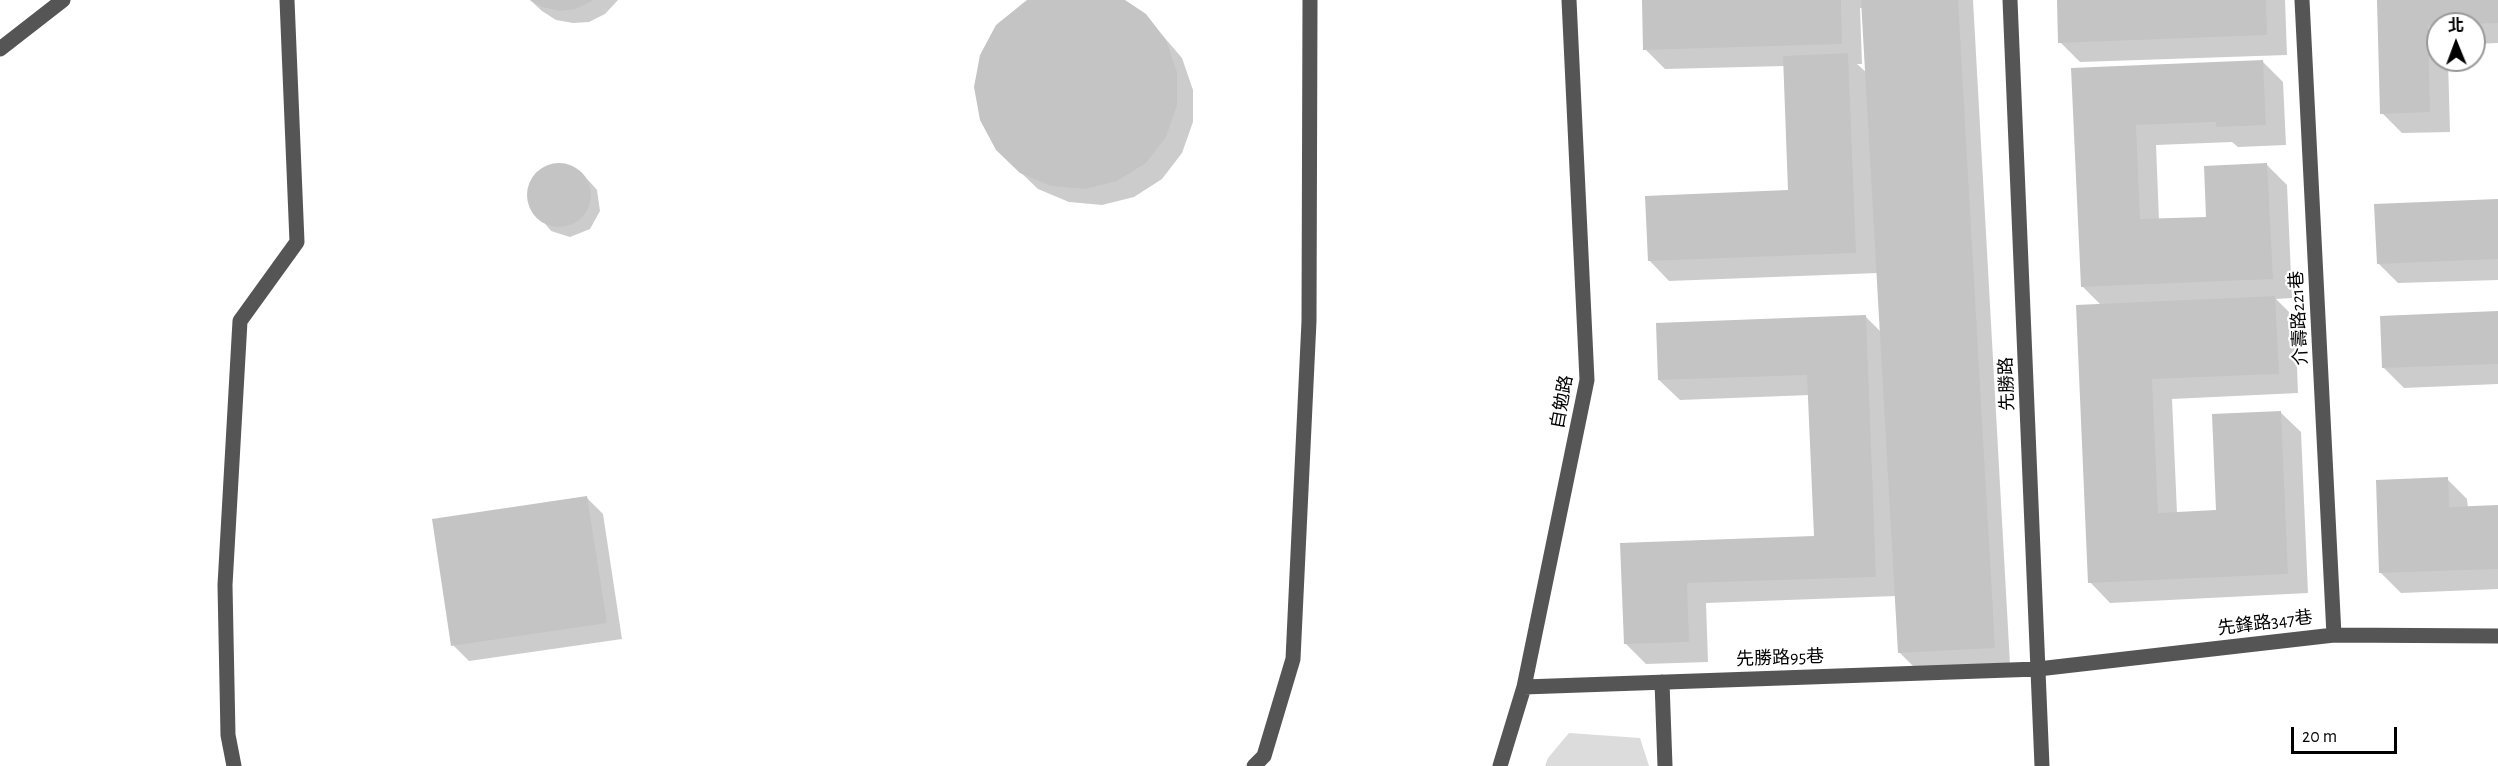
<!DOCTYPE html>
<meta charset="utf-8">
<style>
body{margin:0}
#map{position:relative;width:2498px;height:766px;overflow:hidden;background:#fff;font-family:"Alegreya Sans","Noto Sans TC",sans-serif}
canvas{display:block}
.north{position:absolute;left:2426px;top:12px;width:60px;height:60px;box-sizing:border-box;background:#fff;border:2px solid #999;border-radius:50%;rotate:359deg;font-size:16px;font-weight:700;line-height:24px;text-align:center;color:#000}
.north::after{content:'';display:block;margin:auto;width:21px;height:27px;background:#000;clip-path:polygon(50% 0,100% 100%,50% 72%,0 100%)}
.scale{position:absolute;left:2291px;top:727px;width:106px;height:27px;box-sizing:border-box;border:3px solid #000;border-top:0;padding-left:8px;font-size:18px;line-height:21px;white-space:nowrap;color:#000;-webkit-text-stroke:4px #fff;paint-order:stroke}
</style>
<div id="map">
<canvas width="2498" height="766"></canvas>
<div class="north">北</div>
<div class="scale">20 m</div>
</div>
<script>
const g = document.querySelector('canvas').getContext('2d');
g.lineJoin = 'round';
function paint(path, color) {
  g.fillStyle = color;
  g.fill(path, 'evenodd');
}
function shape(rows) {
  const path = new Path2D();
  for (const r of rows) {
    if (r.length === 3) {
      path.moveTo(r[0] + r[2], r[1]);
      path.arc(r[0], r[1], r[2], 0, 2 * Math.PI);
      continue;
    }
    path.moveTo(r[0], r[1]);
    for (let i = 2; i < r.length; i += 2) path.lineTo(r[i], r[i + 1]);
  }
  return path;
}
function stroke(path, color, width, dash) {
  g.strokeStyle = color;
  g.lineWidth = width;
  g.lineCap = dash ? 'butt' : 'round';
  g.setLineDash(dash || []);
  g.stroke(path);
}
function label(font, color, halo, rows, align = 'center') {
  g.font = font + ' "Alegreya Sans","Noto Sans TC",sans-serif';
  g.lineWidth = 4.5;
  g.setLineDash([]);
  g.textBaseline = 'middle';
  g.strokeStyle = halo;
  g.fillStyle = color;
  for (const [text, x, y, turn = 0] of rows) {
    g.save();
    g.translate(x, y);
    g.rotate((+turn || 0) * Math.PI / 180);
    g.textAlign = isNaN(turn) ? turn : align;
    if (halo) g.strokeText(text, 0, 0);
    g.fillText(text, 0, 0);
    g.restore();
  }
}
paint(shape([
 [1569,733,1640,738,1649,766,1545,766,1548,758]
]), '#dcdcdc');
paint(shape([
 [530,0,618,0,605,14,589,22,573,23,556,20,542,11],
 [1031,0,1123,0,1145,15,1182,58,1193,90,1193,122,1182,153,1162,179,1134,197,1102,205,1069,202,1038,189,1014,166,998,26,1022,4],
 [1643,0,1973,0,2010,664,1916,669,1899,652,1896,596,1706,603,1708,662,1646,664,1626,644,1622,544,1815,537,1810,395,1680,400,1659,380,1866,317,1881,332,1878,273,1669,281,1649,260,1790,192,1785,66,1665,69,1645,49],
 [1860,8,1863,8,1867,73,1857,64,1862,64],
 [2058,0,2285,0,2287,55,2080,62,2060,42],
 [2378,0,2498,0,2498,43,2474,44,2474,24,2438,24,2438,60,2448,60,2450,132,2402,133,2382,113],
 [2263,62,2283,82,2286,145,2238,147,2232,142,2156,145,2159,220,2208,218,2267,165,2287,185,2292,298,2276,299,2295,318,2298,393,2172,399,2177,513,2218,511,2280,412,2301,432,2308,593,2110,603,2090,582,2101,305,2082,286,2073,70],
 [560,164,580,172,590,182,597,190,600,211,590,229,570,237,551,231,530,205,528,196,534,177,541,170],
 [2498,201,2498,280,2398,283,2378,263],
 [2498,313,2498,384,2404,388,2384,368],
 [2447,479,2467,499,2468,508,2498,507,2498,589,2401,593,2381,573],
 [587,498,603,514,622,639,469,661,453,645]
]), '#0003');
paint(shape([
 [530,0,594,0,576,9,559,11,542,7],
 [1027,0,1125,0,1146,14,1166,40,1177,72,1177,105,1166,137,1146,163,1117,181,1085,189,1051,186,1020,173,996,150,980,120,974,87,980,55,996,25],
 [1642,0,1841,0,1842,44,1643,50],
 [1861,0,1958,0,1995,648,1898,653],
 [2057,0,2266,0,2267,35,2058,43],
 [2377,0,2498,0,2498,23,2428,25,2430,112,2380,114],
 [1848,53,1856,253,1648,261,1645,196,1788,190,1783,56],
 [2263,60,2266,125,2216,127,2216,122,2136,125,2140,219,2206,217,2204,166,2267,163,2273,279,2081,287,2071,68],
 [559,195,32],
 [2498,199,2498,259,2377,264,2374,204],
 [2275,296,2279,374,2152,379,2158,513,2216,510,2212,414,2281,411,2288,574,2088,583,2076,305],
 [2498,311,2498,364,2382,368,2380,316],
 [1866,315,1876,577,1687,583,1689,642,1624,644,1620,543,1814,536,1807,375,1658,380,1656,323],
 [2448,477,2449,507,2498,505,2498,569,2379,573,2376,480],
 [587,496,607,623,451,646,432,519]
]), '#c4c4c4');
stroke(shape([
 [2010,0,2042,766],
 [2302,0,2334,635],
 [0,49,63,0],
 [1662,682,1665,766],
 [1524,687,2038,669,2334,635,2498,636],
 [234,766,228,735,225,585,240,321,297,242,287,0],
 [1254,766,1264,756,1293,659,1309,321,1310,0],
 [1500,766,1524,687,1587,380,1569,0]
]), '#555', 15);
label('18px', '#000', '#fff', [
 ["介壽路221巷",2299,318,-93],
 ["先勝路",2007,384,-92],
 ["自勉路",1562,402,-80],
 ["先鋒路347巷",2265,623,-7],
 ["先勝路95巷",1780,658,-2]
]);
</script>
